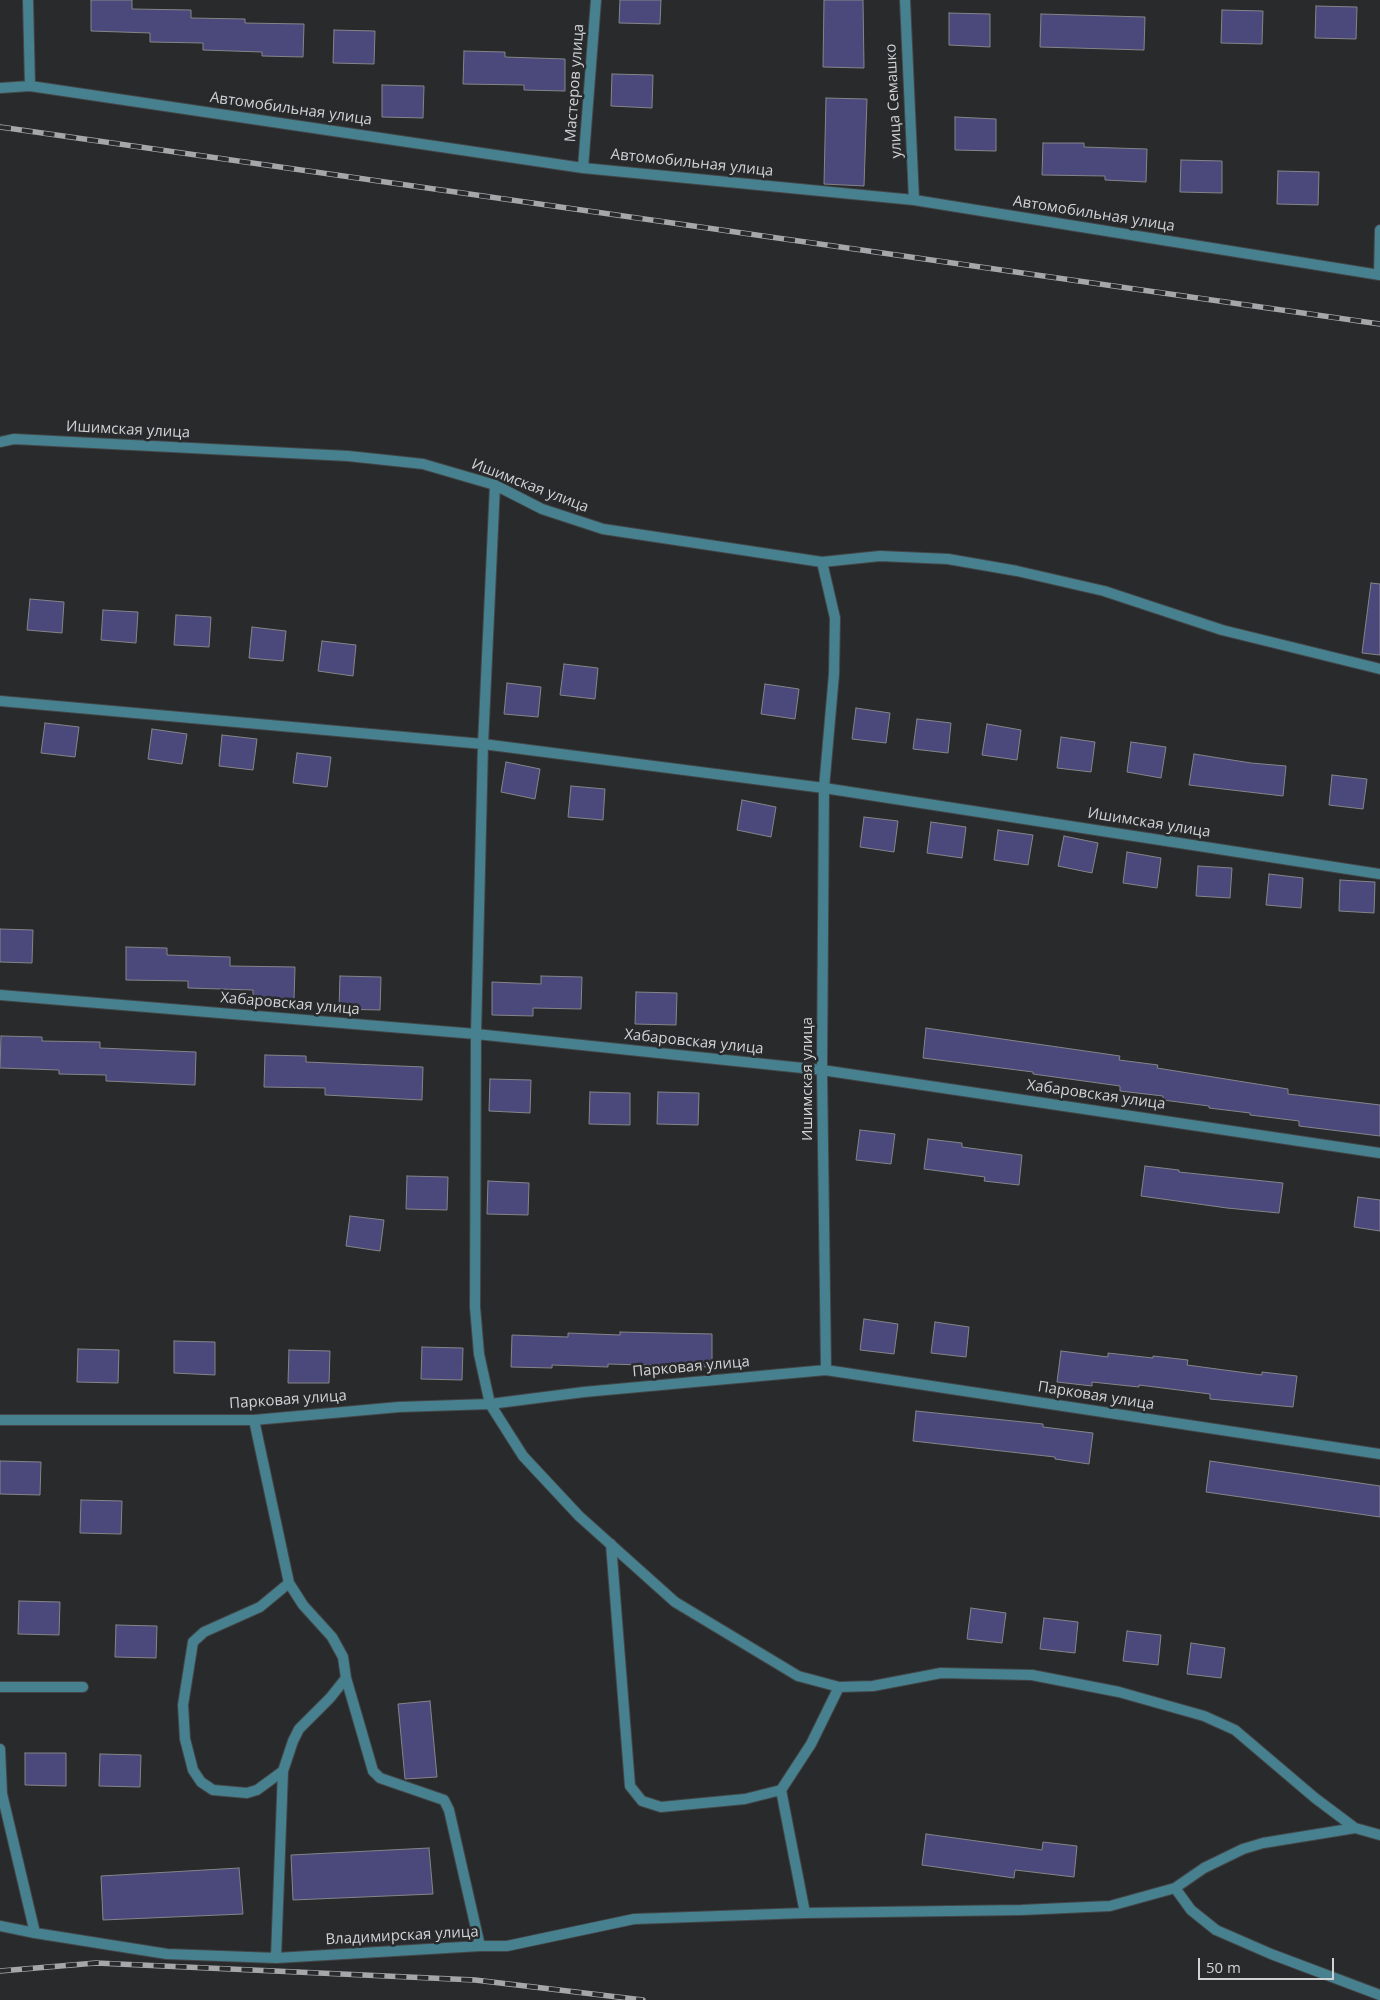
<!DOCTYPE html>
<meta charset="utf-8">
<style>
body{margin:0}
#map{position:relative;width:1380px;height:2000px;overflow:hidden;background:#282a2c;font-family:"Open Sans",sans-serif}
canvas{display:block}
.scale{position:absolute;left:1198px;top:1958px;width:136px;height:22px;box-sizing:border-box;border:2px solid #d1d2d4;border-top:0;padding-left:6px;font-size:15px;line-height:18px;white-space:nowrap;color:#d1d2d4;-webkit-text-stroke:4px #282a2c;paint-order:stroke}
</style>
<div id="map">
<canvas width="1380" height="2000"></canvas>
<div class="scale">50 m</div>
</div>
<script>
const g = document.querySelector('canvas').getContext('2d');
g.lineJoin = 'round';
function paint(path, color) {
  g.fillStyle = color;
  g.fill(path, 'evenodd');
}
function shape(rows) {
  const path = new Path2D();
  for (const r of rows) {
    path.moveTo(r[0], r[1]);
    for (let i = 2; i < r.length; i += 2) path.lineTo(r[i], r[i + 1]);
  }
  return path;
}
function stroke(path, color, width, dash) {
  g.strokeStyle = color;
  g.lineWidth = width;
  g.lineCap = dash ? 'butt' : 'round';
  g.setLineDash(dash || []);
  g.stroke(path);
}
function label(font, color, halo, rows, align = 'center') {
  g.font = font + ' "Open Sans",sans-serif';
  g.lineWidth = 5;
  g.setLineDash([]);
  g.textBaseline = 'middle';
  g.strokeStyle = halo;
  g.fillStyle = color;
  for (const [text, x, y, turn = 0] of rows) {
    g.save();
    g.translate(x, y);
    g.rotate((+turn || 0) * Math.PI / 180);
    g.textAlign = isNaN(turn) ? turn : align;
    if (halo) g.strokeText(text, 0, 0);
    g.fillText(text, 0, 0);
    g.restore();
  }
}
const building = shape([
 [91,0,132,0,132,9,191,10,191,18,245,19,245,23,304,24,303,57,262,56,262,52,203,50,203,43,150,42,150,33,91,31,91,0],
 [620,0,661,0,660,24,619,23,620,0],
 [824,0,863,0,864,68,823,67,824,0],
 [1316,6,1357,7,1356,39,1315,38,1316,6],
 [1222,10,1263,11,1262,44,1221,43,1222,10],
 [949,13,990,14,990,47,949,45,949,13],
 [1041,14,1145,17,1144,50,1040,47,1041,14],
 [334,30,375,31,374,64,333,63,334,30],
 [464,51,505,52,505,57,565,59,565,91,524,90,524,85,463,84,464,51],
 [612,74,653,75,652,108,611,106,612,74],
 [382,85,424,86,423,118,382,117,382,85],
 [826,98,867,99,864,186,824,184,826,98],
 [955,117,996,119,996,151,955,150,955,117],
 [1043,143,1084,143,1084,147,1147,149,1146,182,1105,180,1105,176,1042,175,1043,143],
 [1181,160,1222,161,1222,193,1180,192,1181,160],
 [1278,171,1319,172,1318,205,1277,204,1278,171],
 [1371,583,1380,584,1380,655,1362,653,1371,583],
 [30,599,64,602,62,633,27,630,30,599],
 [103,610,138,612,136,643,101,640,103,610],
 [176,615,211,617,209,647,174,645,176,615],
 [252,627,286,631,283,661,249,658,252,627],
 [322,641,356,645,353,676,318,671,322,641],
 [564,664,598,668,595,699,560,695,564,664],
 [507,683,541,687,538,717,504,714,507,683],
 [765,684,799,689,795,719,761,714,765,684],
 [856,708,890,713,886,743,852,739,856,708],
 [917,719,951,723,948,753,913,749,917,719],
 [45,723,79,727,75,757,41,753,45,723],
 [987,724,1021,730,1017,760,982,755,987,724],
 [152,729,187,734,182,764,148,759,152,729],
 [222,735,257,739,253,770,219,766,222,735],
 [1061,737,1095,742,1091,772,1057,768,1061,737],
 [1131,742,1166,747,1161,778,1127,772,1131,742],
 [297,753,331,757,327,787,293,783,297,753],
 [1194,754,1251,763,1286,766,1283,796,1189,785,1194,754],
 [506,762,540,769,535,799,501,792,506,762],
 [1332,775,1367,779,1363,809,1329,805,1332,775],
 [571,786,605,789,603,820,568,817,571,786],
 [742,800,776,807,771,837,737,830,742,800],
 [864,817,898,821,894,852,860,847,864,817],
 [931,822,966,827,962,858,927,853,931,822],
 [998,830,1033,835,1028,865,994,860,998,830],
 [1064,836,1098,843,1092,873,1058,866,1064,836],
 [1127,852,1161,858,1157,888,1123,883,1127,852],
 [1198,866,1232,868,1230,898,1196,896,1198,866],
 [1269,874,1303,878,1301,908,1266,905,1269,874],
 [1340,880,1375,882,1374,913,1339,911,1340,880],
 [0,929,33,930,32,963,0,962,0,929],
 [126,947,167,948,167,955,230,957,230,966,295,967,294,1000,253,999,253,990,188,988,188,981,126,980,126,947],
 [340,976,381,977,380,1010,339,1009,340,976],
 [541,976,582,977,581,1009,533,1008,533,1016,492,1015,492,982,541,984,541,976],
 [636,992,677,993,676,1025,635,1024,636,992],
 [926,1028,1120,1056,1119,1060,1158,1065,1157,1068,1288,1089,1288,1094,1380,1105,1380,1136,1299,1126,1299,1121,1250,1115,1250,1113,1209,1108,1209,1106,1163,1100,1163,1096,1120,1091,1120,1086,1033,1074,1033,1072,923,1058,926,1028],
 [1,1036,42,1037,42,1041,100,1042,100,1048,196,1052,195,1085,106,1081,106,1075,59,1074,59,1070,0,1068,1,1036],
 [265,1055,306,1056,306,1062,423,1067,422,1100,325,1095,325,1088,264,1087,265,1055],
 [490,1079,531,1080,530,1113,489,1111,490,1079],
 [590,1092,630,1093,630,1125,589,1124,590,1092],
 [658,1092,699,1093,698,1125,657,1124,658,1092],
 [860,1130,895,1134,891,1164,856,1160,860,1130],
 [928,1139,962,1143,962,1147,1022,1155,1019,1185,984,1181,985,1177,924,1169,928,1139],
 [1145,1166,1179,1170,1179,1172,1283,1183,1279,1213,1227,1208,1141,1196,1145,1166],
 [407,1176,448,1177,447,1210,406,1209,407,1176],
 [488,1181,529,1183,528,1215,487,1214,488,1181],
 [1358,1197,1380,1200,1380,1231,1354,1227,1358,1197],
 [350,1216,384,1220,380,1251,346,1246,350,1216],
 [864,1319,898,1324,894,1354,860,1350,864,1319],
 [935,1322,969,1327,966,1357,931,1353,935,1322],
 [620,1332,712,1334,712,1367,608,1364,608,1367,552,1365,552,1368,511,1367,512,1335,568,1337,568,1333,620,1335,620,1332],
 [174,1341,215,1342,215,1375,174,1373,174,1341],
 [422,1347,463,1348,462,1380,421,1379,422,1347],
 [78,1349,119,1350,118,1383,77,1382,78,1349],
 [289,1350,330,1351,329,1383,288,1383,289,1350],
 [1061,1351,1108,1357,1108,1353,1153,1358,1153,1356,1188,1360,1187,1365,1262,1375,1262,1372,1297,1376,1293,1407,1210,1399,1210,1394,1139,1385,1139,1387,1092,1382,1092,1386,1057,1382,1061,1351],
 [916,1411,1043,1424,1043,1427,1093,1433,1089,1464,1055,1459,1055,1457,913,1441,916,1411],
 [0,1461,41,1462,40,1495,0,1494,0,1461],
 [1210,1461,1380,1486,1380,1517,1206,1492,1210,1461],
 [81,1500,122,1501,121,1534,80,1533,81,1500],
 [19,1601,60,1602,59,1635,18,1634,19,1601],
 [971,1608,1006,1613,1002,1643,967,1639,971,1608],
 [1044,1618,1078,1622,1075,1653,1040,1649,1044,1618],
 [116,1625,157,1626,156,1658,115,1657,116,1625],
 [1127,1631,1161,1635,1158,1665,1123,1661,1127,1631],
 [1191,1643,1225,1648,1221,1678,1187,1674,1191,1643],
 [430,1701,437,1777,405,1779,398,1704,430,1701],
 [25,1753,66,1753,66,1786,25,1785,25,1753],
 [100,1754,141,1755,140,1787,99,1786,100,1754],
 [926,1834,1042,1850,1043,1842,1077,1846,1074,1877,1015,1870,1014,1878,922,1865,926,1834],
 [429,1848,433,1894,293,1900,291,1855,429,1848],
 [239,1868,243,1914,103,1920,101,1876,239,1868]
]);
paint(building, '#4b497b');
stroke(building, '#858588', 1);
const minor = shape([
 [28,0,30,86],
 [905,0,914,200],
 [0,88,30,86,583,168,914,200,1380,275],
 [583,168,596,0],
 [1379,275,1380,230],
 [0,442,14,439,348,456,423,464,495,485,542,509,603,529,822,562,835,618,834,674,824,788,822,1070,826,1370],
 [495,485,483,744,476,1034,475,1307,479,1354,490,1404,523,1456,579,1516,675,1602,798,1676,839,1687,873,1686,941,1673,1032,1675,1119,1692,1204,1716,1235,1730,1315,1798,1355,1828,1380,1835],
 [822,562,880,556,948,559,1017,571,1104,591,1222,630,1380,669],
 [0,701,483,744,824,788,1380,874],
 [0,995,476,1034,822,1070,1380,1153],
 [0,1420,254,1420,399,1407,490,1404,584,1392,826,1370,1380,1454],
 [254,1420,289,1583,303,1605,332,1637,343,1657,346,1678,330,1698,299,1729,293,1741,283,1771,257,1790,247,1793,213,1790,201,1782,193,1770,185,1739,183,1705,193,1642,204,1632,260,1607,289,1583],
 [611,1544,630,1786,642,1801,661,1807,745,1799,781,1790],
 [346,1678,373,1771,380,1778,444,1800,449,1810,480,1946],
 [0,1687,83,1687],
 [839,1687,811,1744,781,1790,805,1913,1021,1910,1110,1906,1175,1888,1204,1868,1243,1849,1263,1843,1355,1828],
 [0,1749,2,1794,35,1933],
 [1175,1888,1191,1910,1216,1930,1271,1954,1380,1995],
 [0,1926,35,1933,167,1954,276,1958,480,1946,507,1946,634,1919,805,1913],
 [276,1958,283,1771]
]);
stroke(minor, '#434547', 12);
stroke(minor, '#47808e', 10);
const rail = shape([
 [0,127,1380,324],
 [0,1971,96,1963,475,1980,643,2000]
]);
stroke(rail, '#a6a7a9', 5.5);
stroke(rail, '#282a2c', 4, [11]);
label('15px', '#d1d2d4', '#282a2c', [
 ["Мастеров улица",575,83,-86],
 ["улица Семашко",894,101,-93],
 ["Автомобильная улица",291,109,8],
 ["Автомобильная улица",692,163,6],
 ["Автомобильная улица",1094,214,9],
 ["Ишимская улица",128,430,3],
 ["Ишимская улица",530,486,21],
 ["Ишимская улица",1149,823,9],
 ["Хабаровская улица",290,1004,5],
 ["Хабаровская улица",694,1042,6],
 ["Ишимская улица",808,1079,-90],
 ["Хабаровская улица",1096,1095,8],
 ["Парковая улица",691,1367,-5],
 ["Парковая улица",1096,1396,9],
 ["Парковая улица",288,1400,-4],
 ["Владимирская улица",402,1936,-3]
]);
</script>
